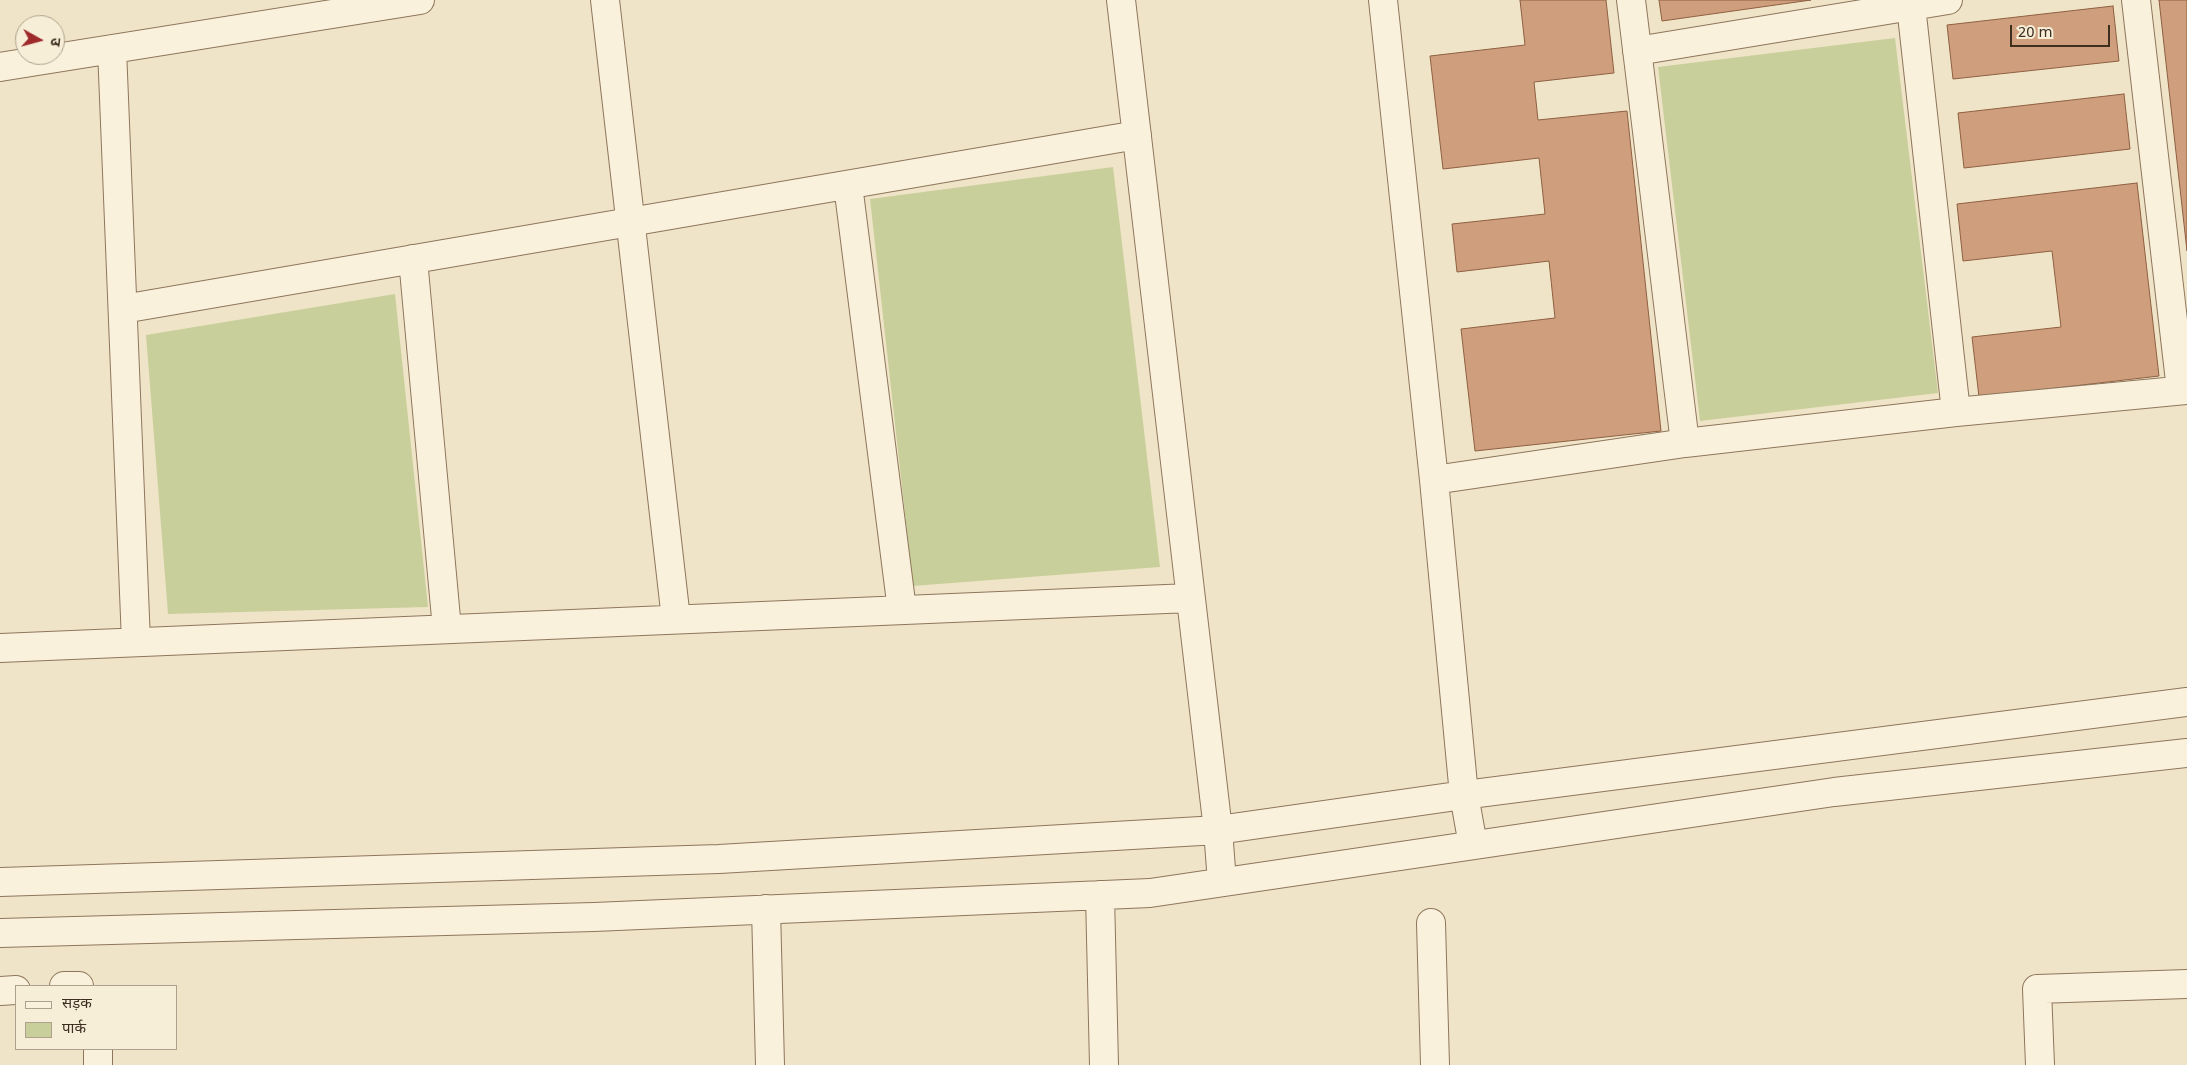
<!DOCTYPE html>
<meta charset="utf-8">
<style>
body{margin:0}
#map{position:relative;width:2187px;height:1065px;overflow:hidden;background:#f0e4c8;font-family:Georgia,"Noto Sans Devanagari",serif}
canvas{display:block}
.legend{position:absolute;left:15px;top:985px;width:162px;height:65px;box-sizing:border-box;background:#f7eed8;border:1px solid #ada18e;margin:0;padding:6px 9px;list-style:none;font-size:15px;color:#3d2e20}
.legend li{display:flex;align-items:center;gap:10px;height:25px}
.legend b{width:25px;border:1px solid #ada18e}
.north{position:absolute;left:15px;top:15px;width:50px;height:50px;box-sizing:border-box;background:#f7eed8;border:1px solid #ada18e;border-radius:50%;rotate:97deg;font-size:14px;font-weight:700;line-height:20px;text-align:center;color:#3d2e20}
.north::after{content:'';display:block;margin:auto;width:18px;height:22px;background:#9e2a2b;clip-path:polygon(50% 0,100% 100%,50% 72%,0 100%)}
.scale{position:absolute;left:2010px;top:25px;width:100px;height:22px;box-sizing:border-box;border:2px solid #3d2e20;border-top:0;padding-left:6px;font-size:15px;line-height:18px;white-space:nowrap;color:#3d2e20;-webkit-text-stroke:4px #f7eed8;paint-order:stroke}
</style>
<div id="map">
<canvas width="2187" height="1065"></canvas>
<ul class="legend">
<li><b style="height:6px;background:#faf1dc"></b>सड़क</li>
<li><b style="height:14px;background:#c9cf9b"></b>पार्क</li>
</ul>
<div class="north">उ</div>
<div class="scale">20 m</div>
</div>
<script>
const g = document.querySelector('canvas').getContext('2d');
g.lineJoin = 'round';
function paint(path, color) {
  g.fillStyle = color;
  g.fill(path, 'evenodd');
}
function shape(rows) {
  const path = new Path2D();
  for (const r of rows) {
    path.moveTo(r[0], r[1]);
    for (let i = 2; i < r.length; i += 2) path.lineTo(r[i], r[i + 1]);
  }
  return path;
}
function stroke(path, color, width, dash) {
  g.strokeStyle = color;
  g.lineWidth = width;
  g.lineCap = dash ? 'butt' : 'round';
  g.setLineDash(dash || []);
  g.stroke(path);
}
paint(shape([
 [1895,38,1938,393,1700,421,1658,67],
 [1113,167,1160,567,913,586,870,199],
 [395,294,428,607,168,614,146,335]
]), '#c9cf9b');
const building = shape([
 [1520,0,1606,0,1614,73,1534,82,1538,120,1627,111,1661,431,1475,451,1461,329,1555,318,1549,261,1457,272,1452,224,1545,214,1539,158,1443,169,1430,56,1525,45,1520,0],
 [1659,0,1811,0,1662,21,1659,0],
 [2159,0,2187,0,2187,251,2159,0],
 [2113,6,2119,61,1953,79,1947,25,2113,6],
 [2124,94,2130,149,1964,168,1958,113,2124,94],
 [2137,183,2159,376,1979,397,1972,337,2061,327,2052,251,1963,261,1957,204,2137,183]
]);
paint(building, '#cf9f7d');
stroke(building, '#8d5f41', 1);
const minor = shape([
 [605,0,676,619],
 [1121,0,1218,830,1222,882],
 [1383,0,1434,480,1464,795,1473,845],
 [1631,0,1685,443],
 [2136,0,2181,390],
 [1911,6,1956,412],
 [112,49,136,642],
 [1637,51,1948,0],
 [0,67,420,0],
 [848,185,902,610],
 [413,259,447,629],
 [123,309,1137,135],
 [1434,480,1685,443,1956,412,2187,390],
 [0,648,1190,598],
 [0,882,719,859,1218,830,1464,795,2187,702],
 [1100,895,1104,1065],
 [766,909,770,1065],
 [1431,923,1435,1065],
 [0,933,594,917,1150,893,1834,792,2187,753],
 [64,986,79,986],
 [0,991,16,990],
 [98,1049,98,1065],
 [2040,1065,2037,989,2187,984]
]);
stroke(minor, '#8d765c', 30);
stroke(minor, '#faf1dc', 28);
</script>
